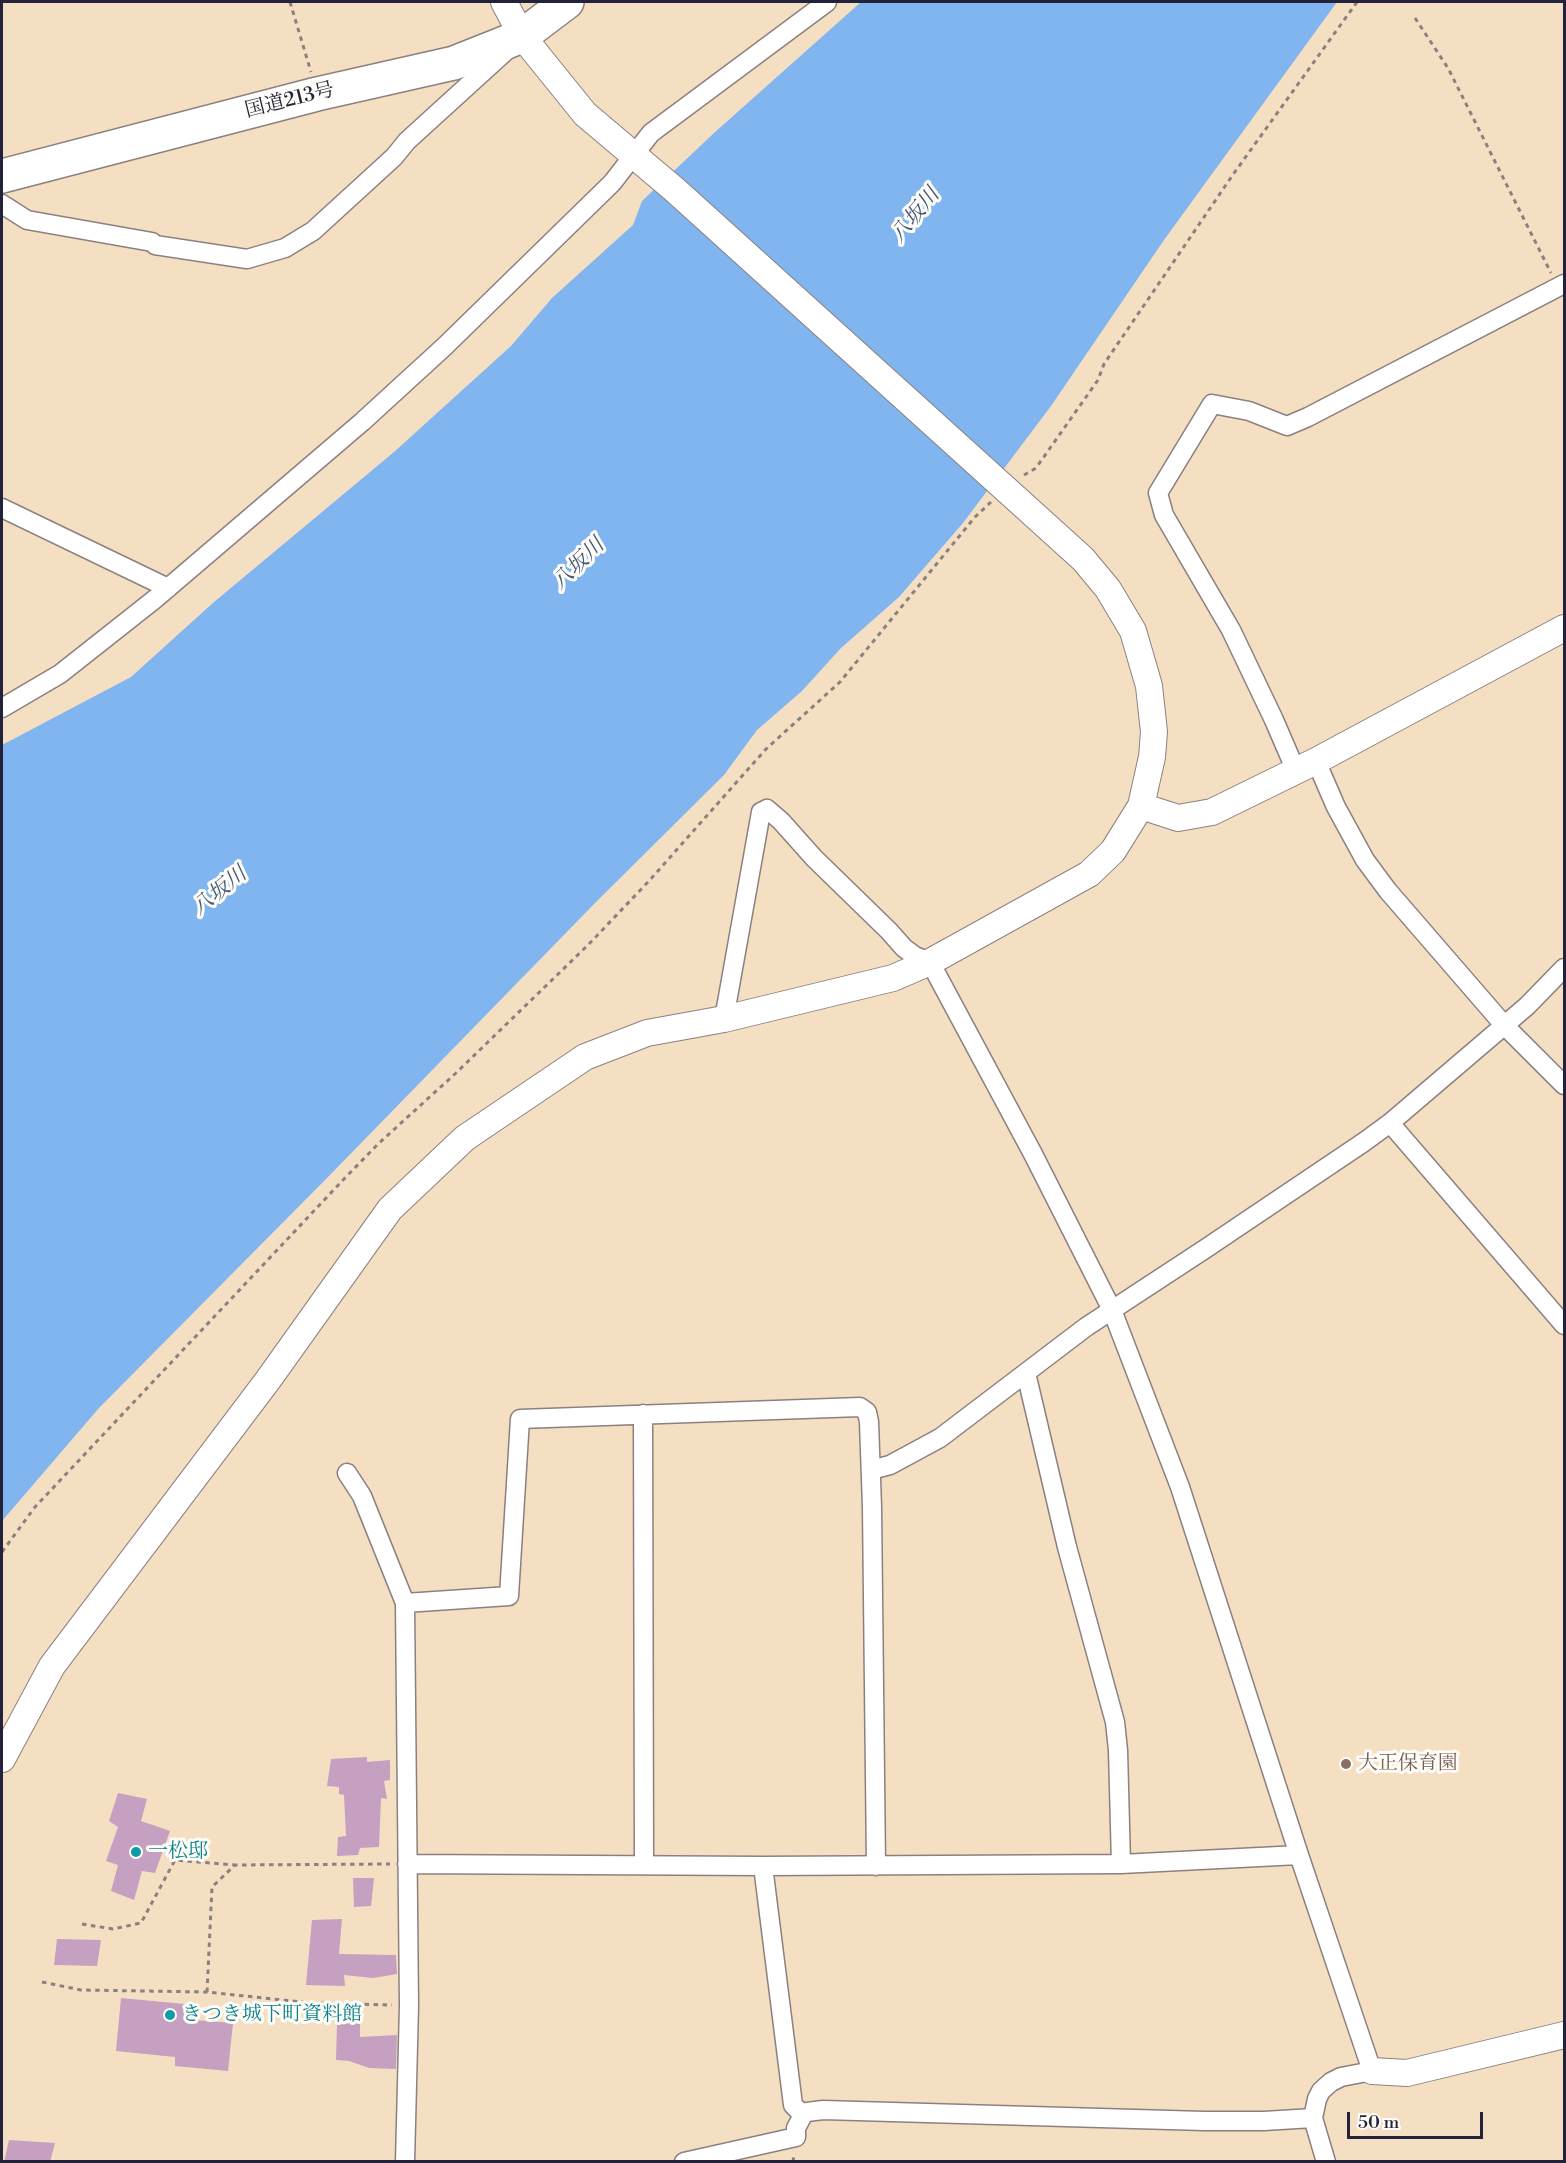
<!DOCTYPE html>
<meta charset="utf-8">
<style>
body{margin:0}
#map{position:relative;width:1566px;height:2163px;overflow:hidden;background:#f5dfc3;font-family:"Libre Bodoni",serif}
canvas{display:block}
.frame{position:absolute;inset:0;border:3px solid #22223b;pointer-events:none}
.scale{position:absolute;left:1347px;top:2112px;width:136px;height:27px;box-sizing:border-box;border:3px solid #22223b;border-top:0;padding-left:8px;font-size:18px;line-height:21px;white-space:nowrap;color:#22223b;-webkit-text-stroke:4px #fdfcf7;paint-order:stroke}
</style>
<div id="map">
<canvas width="1566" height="2163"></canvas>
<div class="frame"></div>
<div class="scale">50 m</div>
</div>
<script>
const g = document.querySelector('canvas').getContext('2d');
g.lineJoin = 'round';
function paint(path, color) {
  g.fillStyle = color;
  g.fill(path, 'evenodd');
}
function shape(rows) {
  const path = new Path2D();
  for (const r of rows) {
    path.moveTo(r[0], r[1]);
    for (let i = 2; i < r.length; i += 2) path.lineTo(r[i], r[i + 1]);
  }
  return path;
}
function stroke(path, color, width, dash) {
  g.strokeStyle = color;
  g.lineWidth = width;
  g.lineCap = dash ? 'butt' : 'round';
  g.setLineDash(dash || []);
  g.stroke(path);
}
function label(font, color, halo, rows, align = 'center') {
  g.font = font + ' "Libre Bodoni","Noto Serif JP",serif';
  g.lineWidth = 6;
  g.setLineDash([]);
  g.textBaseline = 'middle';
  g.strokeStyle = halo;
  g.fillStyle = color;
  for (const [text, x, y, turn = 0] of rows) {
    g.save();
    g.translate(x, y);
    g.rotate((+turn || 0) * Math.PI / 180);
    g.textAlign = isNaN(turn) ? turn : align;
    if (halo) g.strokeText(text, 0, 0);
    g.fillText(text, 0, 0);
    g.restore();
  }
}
paint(shape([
 [861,2,1337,2,1164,240,1051,406,963,523,899,597,841,648,802,691,757,730,724,775,596,902,327,1178,99,1408,2,1521,2,745,131,677,214,602,394,452,511,346,552,298,633,225,642,201,714,133]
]), '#80b5ef');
paint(shape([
 [367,1757,367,1762,390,1760,390,1780,384,1781,387,1799,381,1798,379,1847,360,1848,358,1855,337,1856,338,1837,346,1836,344,1795,339,1794,339,1787,327,1786,331,1759],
 [118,1793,147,1799,141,1821,170,1831,155,1873,142,1871,134,1900,111,1891,118,1865,106,1861,118,1827,109,1821],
 [353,1878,374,1878,371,1906,354,1907],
 [342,1919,339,1954,396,1955,397,1974,373,1978,344,1975,345,1986,306,1985,312,1920],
 [57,1939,101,1940,97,1966,54,1965],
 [121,1998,195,2005,194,2020,233,2023,228,2071,175,2066,175,2057,116,2051],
 [360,2022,360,2037,397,2035,396,2069,369,2068,349,2061,336,2060,337,2025],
 [9,2140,55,2143,50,2162,4,2162]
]), '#c5a0c0');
const street = shape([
 [2,204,27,220,152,242,155,245,247,259,285,248,313,231,394,157,407,141,507,50],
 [2,508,168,588],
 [2,708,60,674,155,599,362,422,444,347,612,183,651,133,827,2],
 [1316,761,1336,807,1365,860,1388,891,1504,1025,1564,1085],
 [1296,771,1274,720,1231,630,1164,515,1158,493,1212,404,1249,411,1287,426,1308,417,1564,284],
 [724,1019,761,812,767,809,781,821,814,858,889,931,904,948,915,956,930,962,1033,1154,1112,1310,1180,1487,1299,1855,1372,2071,1341,2077,1331,2082,1321,2091,1317,2099,1313,2118,1326,2162],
 [1390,1123,1564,1325],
 [1026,1373,1067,1547,1115,1722,1118,1750,1121,1864],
 [643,1414,644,1864],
 [871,1470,890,1465,940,1438,1086,1327,1205,1249,1364,1142,1390,1123,1527,1006,1564,968],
 [347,1473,362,1496,405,1603,409,2006,405,2162],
 [405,1603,509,1596,520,1419,860,1407,867,1412,869,1422,872,1507,876,1866],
 [407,1864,763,1866,1121,1864,1299,1855],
 [763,1866,793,2105,803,2115],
 [684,2162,796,2137,796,2128,803,2115,807,2112,823,2110,1204,2121,1264,2121,1313,2118]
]);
const secondary = shape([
 [1141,806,1178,818,1212,812,1316,761,1564,628],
 [2,1759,52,1666,268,1380,390,1209,465,1138,585,1057,647,1033,724,1019,893,978,930,962,1089,874,1113,851,1141,806,1152,757,1154,732,1149,686,1133,631,1108,589,1083,559,675,190,585,114,522,36,504,2],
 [1372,2071,1407,2073,1564,2035]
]);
const highway = shape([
 [2,176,317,94,454,63,522,36,567,2]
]);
stroke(street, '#8c807f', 21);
stroke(secondary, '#8c807f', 28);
stroke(highway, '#8c807f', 36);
stroke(shape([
 [290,2,311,72],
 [1415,18,1448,68,1551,273],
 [1024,475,1036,468,1098,380,1104,364,1232,176,1357,2],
 [2,1552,35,1507,344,1179,378,1144,456,1073,587,946,649,881,766,749,840,682,975,517,991,502],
 [82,1924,113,1929,141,1923,175,1860,235,1865],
 [42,1982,81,1990,207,1992,311,2003,392,2005],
 [207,1992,212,1887,235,1865,390,1864],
 [793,2162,794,2154]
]), '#8c807f', 3, [4.5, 4.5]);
stroke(street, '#fff', 18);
stroke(secondary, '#fff', 26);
stroke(highway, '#fff', 33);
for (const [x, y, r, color] of [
 [1346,1764,6,"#8d6e63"],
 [136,1852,6,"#0f9aa8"],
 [170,2015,6,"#0f9aa8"]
]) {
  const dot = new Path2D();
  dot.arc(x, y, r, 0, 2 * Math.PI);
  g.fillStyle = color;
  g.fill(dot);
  stroke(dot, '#fdfcf7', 2);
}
label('20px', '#22223b', '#fdfcf7', [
 ["国道213号",290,101,-14]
]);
label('20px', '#785e54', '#fdfcf7', [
 ["大正保育園",1358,1764]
], 'left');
label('20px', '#0d838f', '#fdfcf7', [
 ["一松邸",148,1852],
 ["きつき城下町資料館",182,2015]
], 'left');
label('italic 21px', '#43557a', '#fdfcf7', [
 ["八坂川",916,216,-51],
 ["八坂川",579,565,-45],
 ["八坂川",220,892,-39]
]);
</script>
